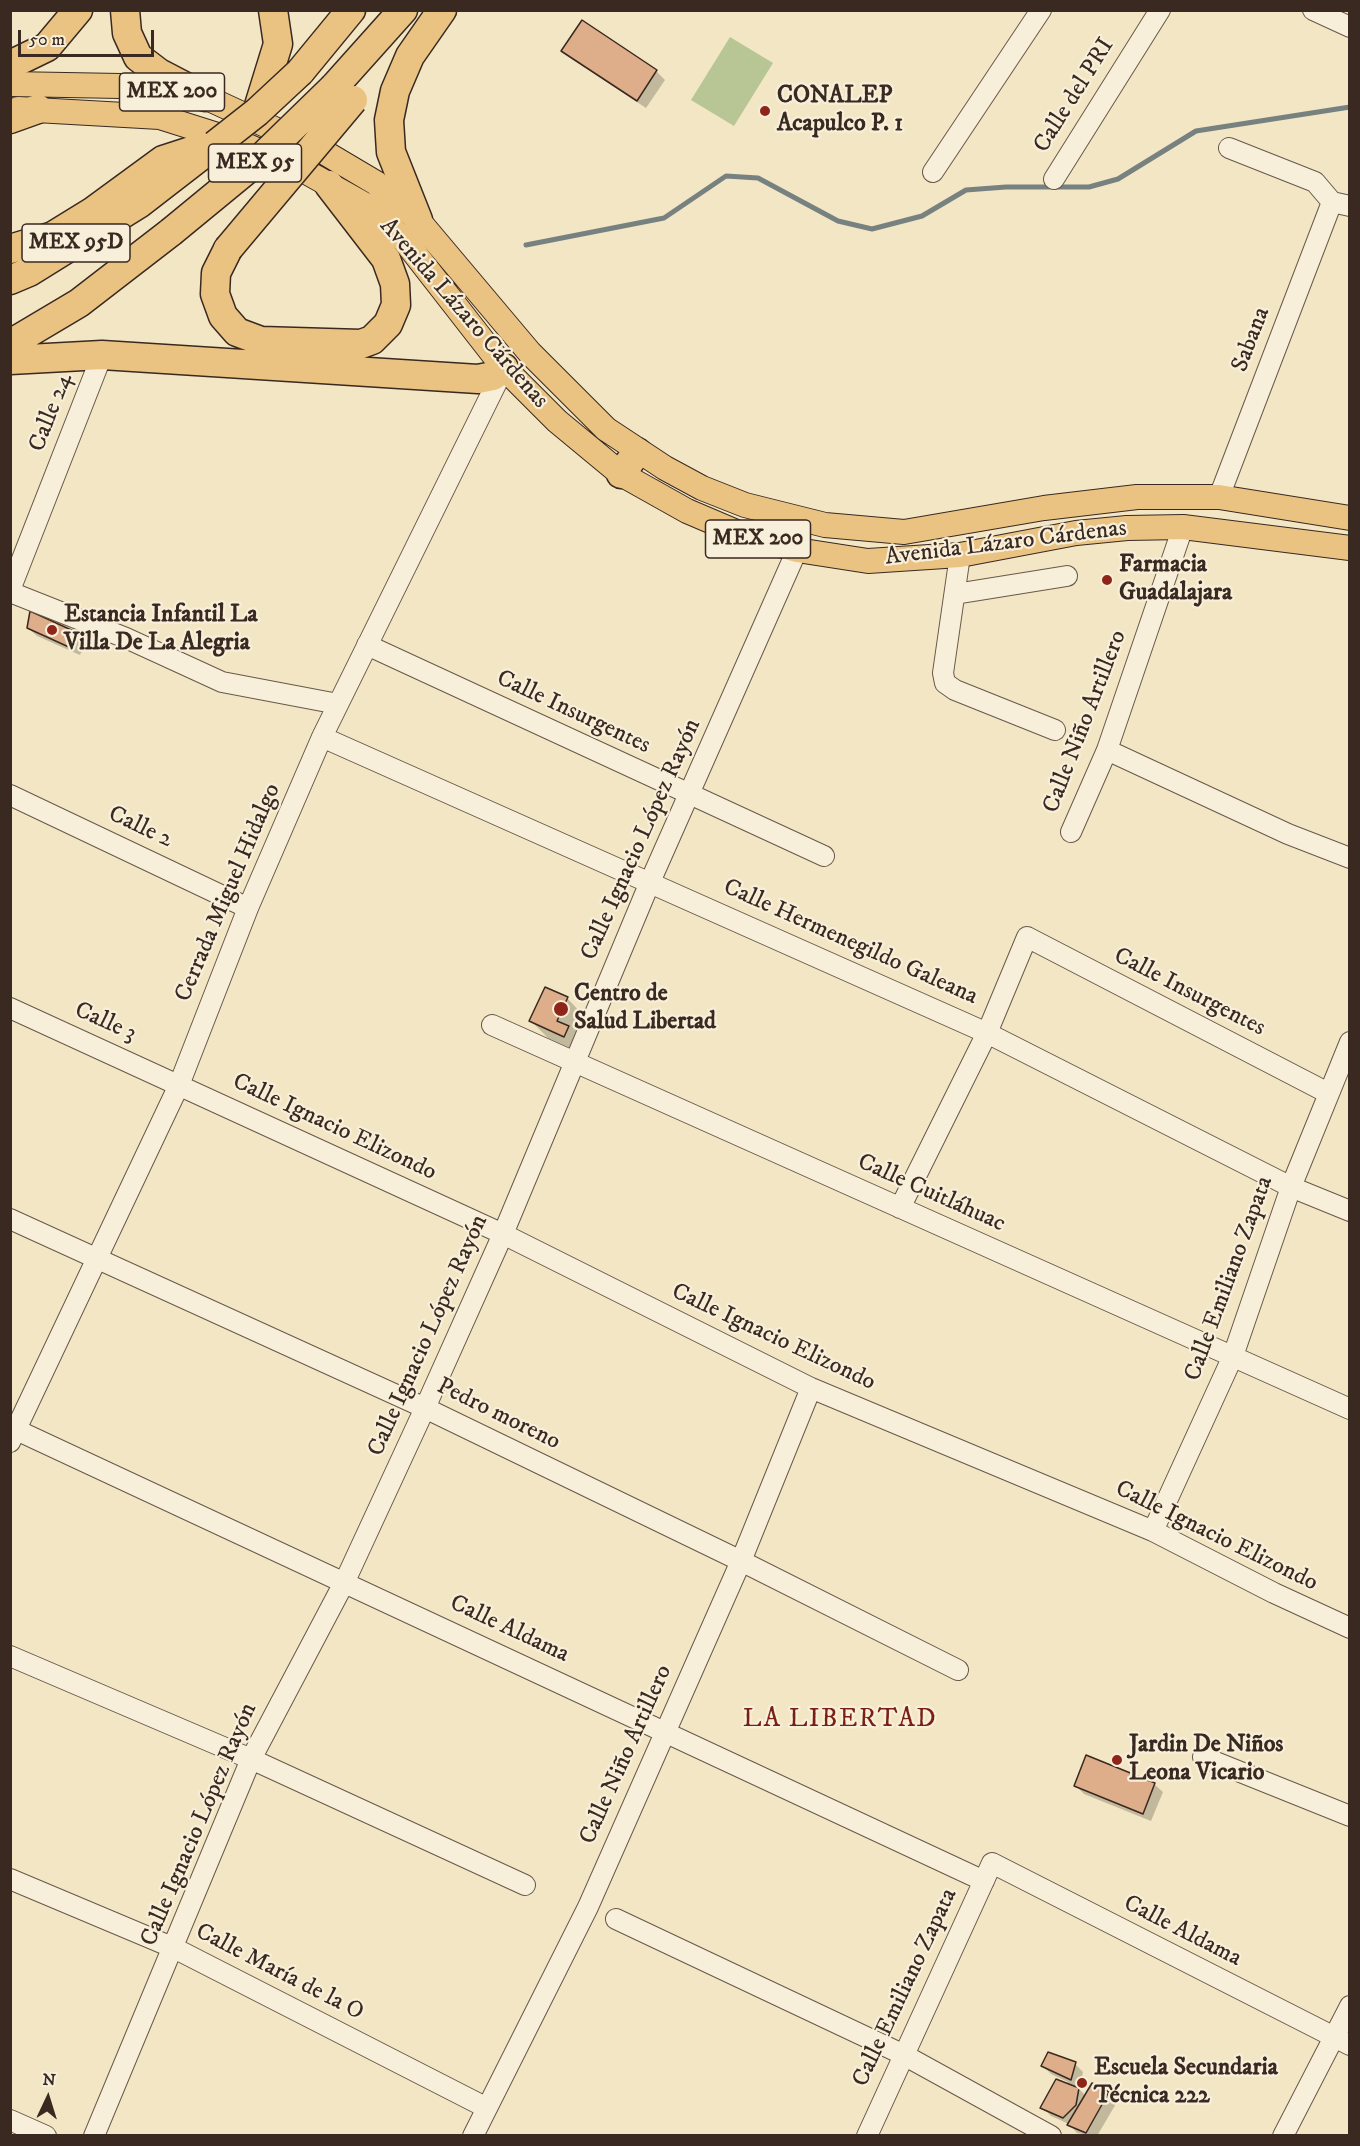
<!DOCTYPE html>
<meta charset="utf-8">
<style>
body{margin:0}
#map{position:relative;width:1360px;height:2146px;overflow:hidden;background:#f3e6c4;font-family:"IM FELL DW Pica",serif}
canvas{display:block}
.frame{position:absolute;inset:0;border:12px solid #392921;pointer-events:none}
.north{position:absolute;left:18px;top:2068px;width:60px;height:60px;-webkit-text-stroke:4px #f7efd9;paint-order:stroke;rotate:4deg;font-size:16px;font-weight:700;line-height:24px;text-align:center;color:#392921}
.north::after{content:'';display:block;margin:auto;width:21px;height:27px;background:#392921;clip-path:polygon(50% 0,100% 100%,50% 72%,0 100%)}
.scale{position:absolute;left:18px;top:30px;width:136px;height:27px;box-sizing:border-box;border:3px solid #392921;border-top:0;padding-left:8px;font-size:18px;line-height:21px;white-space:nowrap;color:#392921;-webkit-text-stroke:4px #f7efd9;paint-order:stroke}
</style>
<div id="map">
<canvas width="1360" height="2146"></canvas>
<div class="frame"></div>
<div class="north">N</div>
<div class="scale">50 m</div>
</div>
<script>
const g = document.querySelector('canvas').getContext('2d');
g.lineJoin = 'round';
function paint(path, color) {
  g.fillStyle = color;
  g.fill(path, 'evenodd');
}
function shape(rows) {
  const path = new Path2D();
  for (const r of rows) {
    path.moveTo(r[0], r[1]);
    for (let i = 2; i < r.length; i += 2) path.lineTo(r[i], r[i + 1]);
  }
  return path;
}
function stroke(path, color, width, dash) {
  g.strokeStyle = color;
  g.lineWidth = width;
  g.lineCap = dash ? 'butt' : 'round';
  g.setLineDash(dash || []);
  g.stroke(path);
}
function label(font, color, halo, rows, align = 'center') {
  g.font = font + ' "IM FELL DW Pica",serif';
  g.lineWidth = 4.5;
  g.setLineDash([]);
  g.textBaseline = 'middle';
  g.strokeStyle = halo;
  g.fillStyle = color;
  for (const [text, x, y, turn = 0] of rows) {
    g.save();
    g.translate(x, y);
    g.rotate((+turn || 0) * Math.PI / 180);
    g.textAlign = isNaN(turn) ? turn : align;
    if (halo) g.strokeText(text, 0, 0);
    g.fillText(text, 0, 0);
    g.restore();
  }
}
paint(shape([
 [730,37,773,63,734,126,691,100]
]), '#b8c696');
paint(shape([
 [582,22,656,71,665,80,646,108,572,59,563,51],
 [28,628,77,634,86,642,80,655,37,636],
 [567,998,584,1016,575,1034,586,1045,582,1053,548,1038,531,1021],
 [1154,1784,1163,1792,1151,1821,1084,1794,1076,1786],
 [1075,2064,1083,2072,1079,2089,1086,2096,1108,2093,1117,2102,1097,2136,1077,2133,1069,2124,1051,2116,1042,2107,1068,2082,1051,2074,1043,2066]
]), '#0003');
stroke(shape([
 [526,245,664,218,726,176,758,178,838,221,872,229,922,216,966,190,1006,187,1089,187,1118,179,1196,131,1350,107]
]), '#778280', 5);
const building = shape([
 [582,20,657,70,637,101,561,51,582,20],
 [30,611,78,633,71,648,27,628,30,611],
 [545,987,568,997,557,1021,569,1026,564,1037,529,1021,545,987],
 [1086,1755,1155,1783,1143,1814,1074,1786,1086,1755],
 [1048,2052,1076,2062,1071,2080,1041,2066,1048,2052],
 [1056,2079,1079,2088,1076,2105,1063,2118,1040,2108,1056,2079],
 [1092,2083,1109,2092,1086,2133,1067,2125,1092,2083]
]);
paint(building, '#ddae89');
stroke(building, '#392921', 1.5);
const minor = shape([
 [1313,10,1350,27],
 [1229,148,1315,182,1332,202,1350,206],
 [933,172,1041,10],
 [1054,179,1160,10],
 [1219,497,1332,202],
 [960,555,943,673,945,683,955,690,1055,730],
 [10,590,102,355],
 [10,592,126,638,222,682,338,704],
 [955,594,1067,576],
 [367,645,824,856],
 [322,737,987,1033,1291,1187,1350,1211],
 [1107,750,1288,834,1350,858],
 [10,795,248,908],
 [1071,832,1107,750,1183,527],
 [10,1008,503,1234,811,1388,1153,1531,1274,1593,1350,1628],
 [492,1025,1350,1409],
 [900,1208,987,1033,1027,937,1328,1093],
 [10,1219,425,1408,741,1561,958,1670],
 [10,1427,984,1881],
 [10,1442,179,1085,248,908,322,737,504,368],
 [1153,1531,1233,1356,1291,1187,1350,1042],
 [10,1656,251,1759,525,1885],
 [1203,1757,1350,1816],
 [10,1879,174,1948,487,2108],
 [616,1919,902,2054,1051,2136],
 [10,2120,46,2136],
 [94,2136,251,1759,345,1581,425,1408,503,1234,650,882,797,550],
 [473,2136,588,1907,741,1561,811,1388],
 [867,2136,992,1863,1350,2045],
 [1283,2136,1350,2006]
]);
const major = shape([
 [10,84,121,86,205,97,322,151,376,183,418,220,530,353,606,429,665,468,702,488,745,505,825,525,904,532,1044,508,1137,497,1219,497,1350,518],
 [18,109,160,117,236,141,301,169,367,206,405,241,504,368,557,421,621,474,687,511,741,534,797,550,868,561,960,555,1076,533,1127,528,1183,527,1350,548]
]);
const highway = shape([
 [125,10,127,33,138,57,159,73,205,97],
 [10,65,47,47,78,10],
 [300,72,351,10],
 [334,87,403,10],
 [257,112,278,44,273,10],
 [10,119,38,109],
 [418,220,391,152,389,120,395,91,410,56,442,10],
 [10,249,53,236,92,212,163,160,200,148],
 [228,249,216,273,215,294,223,316,237,332,261,341,361,344,372,340,388,324,396,305,395,284,386,259,329,185],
 [10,280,29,272,140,203,215,145],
 [10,344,79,303,171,232],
 [10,360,102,355,478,379,493,376,504,368],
 [621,474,637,452]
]);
stroke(minor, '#68584a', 22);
stroke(major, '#392921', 26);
stroke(highway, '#392921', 31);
stroke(minor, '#f7efd9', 20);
stroke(major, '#eac382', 24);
stroke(highway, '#eac382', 28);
const highwayBridge = shape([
 [215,145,257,112,300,72],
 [171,232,261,158,334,87],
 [228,249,353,100]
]);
stroke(highwayBridge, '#392921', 31, []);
stroke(highwayBridge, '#eac382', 28);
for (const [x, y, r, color] of [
 [765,111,6,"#8f2418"],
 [1107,580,6,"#8f2418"],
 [52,630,6,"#8f2418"],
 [561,1009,8,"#8f2418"],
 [1117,1760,6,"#8f2418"],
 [1082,2083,6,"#8f2418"]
]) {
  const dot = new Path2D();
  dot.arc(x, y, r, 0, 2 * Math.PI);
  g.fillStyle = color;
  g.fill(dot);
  stroke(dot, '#f7efd9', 2);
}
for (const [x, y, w] of [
 [172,92,105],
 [255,163,93],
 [76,243,108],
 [758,539,105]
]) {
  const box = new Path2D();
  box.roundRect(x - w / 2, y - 19, w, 38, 4.5);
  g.fillStyle = '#f7efd9';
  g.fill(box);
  stroke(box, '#392921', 1.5);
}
label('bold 22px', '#392921', null, [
 ["MEX 200",172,92],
 ["MEX 95",255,163],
 ["MEX 95D",76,243],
 ["MEX 200",758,539]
]);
label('24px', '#392921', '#f7efd9', [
 ["Calle del PRI",1075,96,-58],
 ["Avenida Lázaro Cárdenas",463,314,49],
 ["Sabana",1252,340,-69],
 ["Calle 24",52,413,-69],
 ["Avenida Lázaro Cárdenas",1006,544,-7],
 ["Calle Insurgentes",573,713,25],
 ["Calle Niño Artillero",1086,722,-69],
 ["Calle 2",140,828,25],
 ["Calle Ignacio López Rayón",642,840,-66],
 ["Cerrada Miguel Hidalgo",229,893,-67],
 ["Calle Hermenegildo Galeana",850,943,24],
 ["Calle Insurgentes",1189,993,27],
 ["Calle 3",105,1023,24],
 ["Calle Ignacio Elizondo",334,1128,25],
 ["Calle Cuitláhuac",931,1194,24],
 ["Calle Emiliano Zapata",1230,1279,-70],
 ["Calle Ignacio López Rayón",429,1336,-66],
 ["Calle Ignacio Elizondo",773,1338,25],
 ["Pedro moreno",498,1415,26],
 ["Calle Ignacio Elizondo",1216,1537,26],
 ["Calle Aldama",509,1630,25],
 ["Calle Niño Artillero",627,1755,-66],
 ["Calle Ignacio López Rayón",200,1825,-67],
 ["Calle Aldama",1182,1932,27],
 ["Calle María de la O",279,1973,27],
 ["Calle Emiliano Zapata",906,1988,-65]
]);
label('bold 24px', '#392921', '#f7efd9', [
 ["CONALEP",777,97],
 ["Acapulco P. 1",777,125],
 ["Farmacia",1119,566],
 ["Guadalajara",1119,594],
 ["Estancia Infantil La",64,616],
 ["Villa De La Alegria",64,644],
 ["Centro de",574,995],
 ["Salud Libertad",574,1023],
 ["Jardin De Niños",1129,1746],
 ["Leona Vicario",1129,1774],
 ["Escuela Secundaria",1094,2069],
 ["Técnica 222",1094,2097]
], 'left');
g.letterSpacing = '1.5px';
label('26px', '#7a1f14', '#f7efd9', [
 ["LA LIBERTAD",840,1721]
]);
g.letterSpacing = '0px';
</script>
